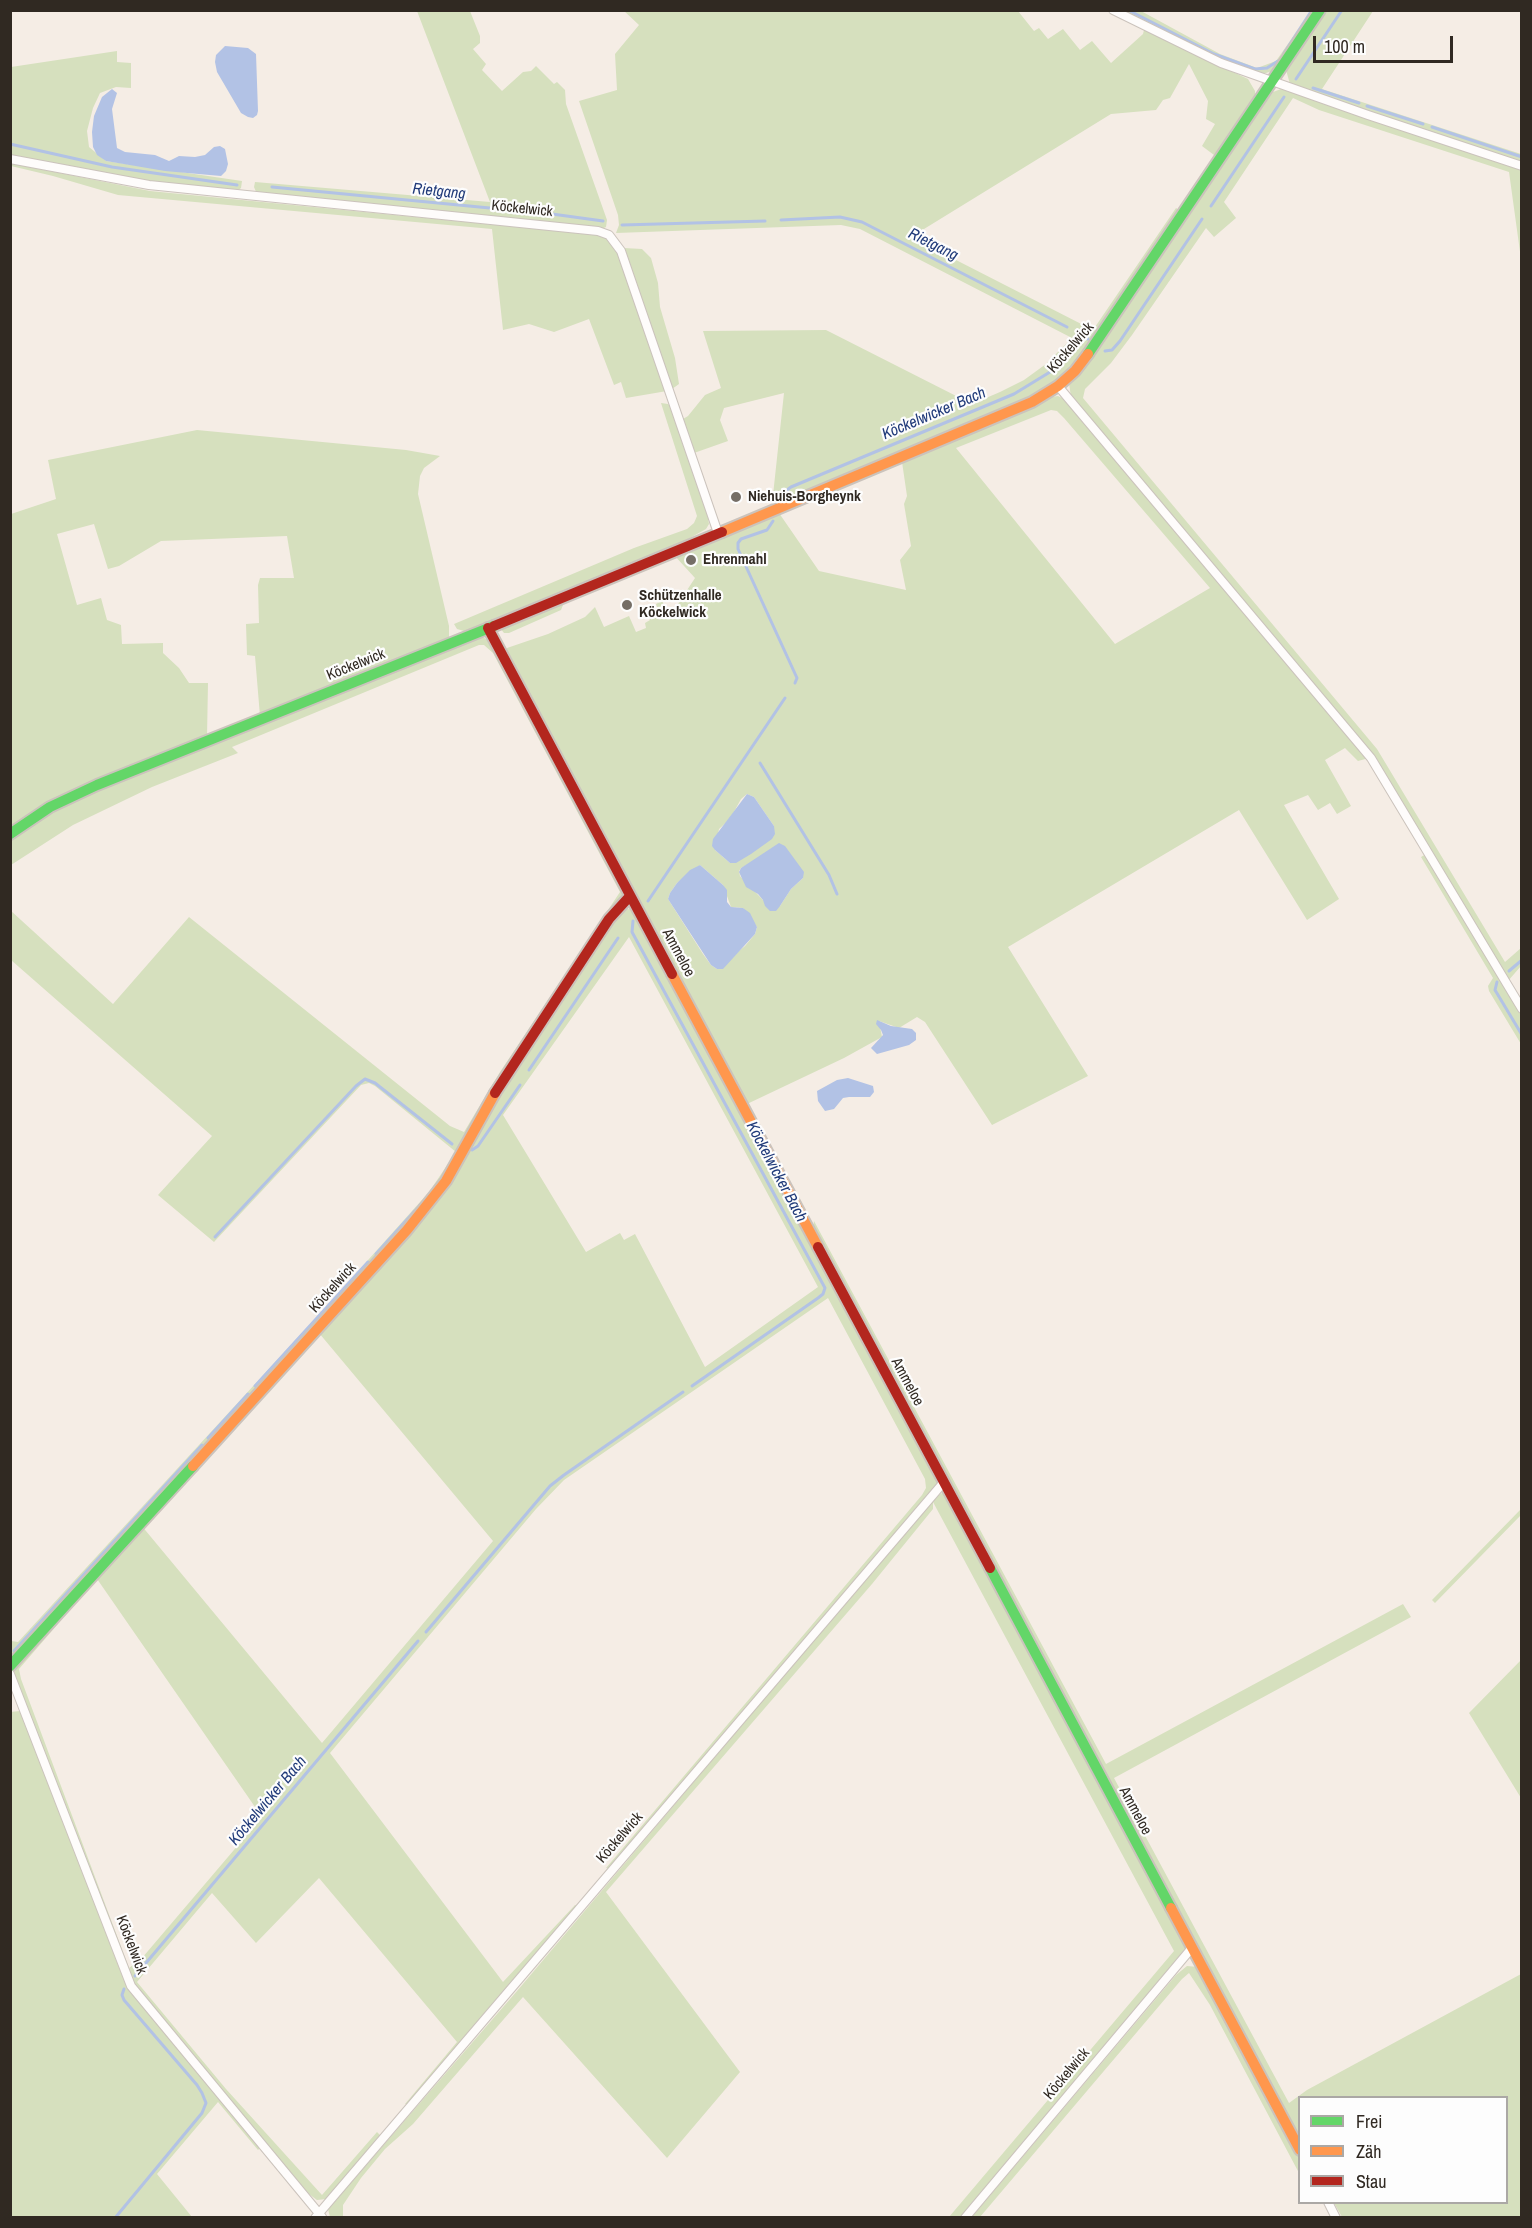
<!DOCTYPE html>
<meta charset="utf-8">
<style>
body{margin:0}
#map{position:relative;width:1532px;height:2228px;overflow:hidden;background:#f5ede5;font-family:"Archivo Narrow",sans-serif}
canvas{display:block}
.frame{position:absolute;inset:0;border:12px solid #302922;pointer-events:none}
.legend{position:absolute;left:1298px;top:2096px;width:210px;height:108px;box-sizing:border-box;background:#fdfdfd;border:2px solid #aba8a5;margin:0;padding:8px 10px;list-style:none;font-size:18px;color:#302922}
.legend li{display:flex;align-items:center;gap:12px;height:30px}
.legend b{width:30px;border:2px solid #aba8a5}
.scale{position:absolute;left:1313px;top:36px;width:140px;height:27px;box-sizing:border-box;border:3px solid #302922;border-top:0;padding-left:8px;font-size:18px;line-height:21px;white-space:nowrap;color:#302922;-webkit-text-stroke:4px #fdfdfd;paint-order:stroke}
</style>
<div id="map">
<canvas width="1532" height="2228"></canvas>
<div class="frame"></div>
<ul class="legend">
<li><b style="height:8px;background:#63d668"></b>Frei</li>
<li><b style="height:8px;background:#ff974d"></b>Zäh</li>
<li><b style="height:8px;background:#b3261e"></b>Stau</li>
</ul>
<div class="scale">100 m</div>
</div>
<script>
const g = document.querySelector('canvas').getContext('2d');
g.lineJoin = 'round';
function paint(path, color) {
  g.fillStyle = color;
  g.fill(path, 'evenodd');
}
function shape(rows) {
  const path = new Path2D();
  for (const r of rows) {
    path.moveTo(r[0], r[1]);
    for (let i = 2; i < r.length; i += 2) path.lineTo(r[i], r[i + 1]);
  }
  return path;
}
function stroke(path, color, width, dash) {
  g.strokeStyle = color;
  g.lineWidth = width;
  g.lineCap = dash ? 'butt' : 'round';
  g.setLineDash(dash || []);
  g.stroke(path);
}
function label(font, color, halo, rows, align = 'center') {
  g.font = font + ' "Archivo Narrow",sans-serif';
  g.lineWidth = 4.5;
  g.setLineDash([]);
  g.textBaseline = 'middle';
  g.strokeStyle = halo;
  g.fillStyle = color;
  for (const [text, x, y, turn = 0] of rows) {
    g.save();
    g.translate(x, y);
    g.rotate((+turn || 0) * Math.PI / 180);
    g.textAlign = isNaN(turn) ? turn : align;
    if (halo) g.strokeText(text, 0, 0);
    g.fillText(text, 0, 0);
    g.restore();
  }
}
paint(shape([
 [623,10,1018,11,1034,31,1039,28,1048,39,1063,29,1080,50,1092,41,1111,63,1143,34,1144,30,1248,79,1255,91,1255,98,1218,158,1202,146,1215,124,1206,119,1208,101,1189,64,1170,98,1163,100,1156,110,1111,114,911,237,1093,330,1176,208,1182,212,1079,361,1054,384,1026,402,776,506,773,495,784,393,724,408,720,420,728,441,694,453,683,419,688,416,705,395,721,388,703,331,826,330,972,404,1000,392,1024,380,1046,364,1072,338,860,229,841,225,616,233,619,225,618,215,579,101,617,90,615,54,639,25],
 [417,11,470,11,480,36,480,43,473,49,486,64,482,70,502,91,523,72,531,71,536,66,554,84,557,82,565,90,566,104,607,220,606,227,602,229,257,194,254,187,255,182,490,202],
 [1119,11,1141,11,1220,54,1257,68,1276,61,1311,11,1317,11,1275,70,1266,73,1258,73,1204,53],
 [1326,11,1373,11,1322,89,1521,154,1521,163,1290,84,1286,70],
 [117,51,117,62,131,63,131,88,116,87,100,93,93,108,87,131,89,147,106,161,242,181,241,188,236,192,144,182,11,156,11,67],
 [1281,89,1521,170,1521,259,1509,172,1319,110,1293,98,1224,202,1236,218,1214,237,1206,228,1132,335,1111,363,1085,389,1083,398,1377,749,1505,962,1521,948,1521,966,1508,981,1376,761,1071,397,1069,383,1101,345,1267,100,1273,92],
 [10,163,150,191,599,235,607,238,619,252,667,391,626,398,621,382,614,385,589,319,554,332,529,324,503,330,492,229,118,195,53,176,11,166],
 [624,248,642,249,651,258,658,283,660,307,675,358,679,384,672,389],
 [1058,396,1064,399,1071,407,1369,758,1358,761,1345,748,1325,760,1351,806,1337,814,1330,803,1318,810,1308,795,1284,805,1339,899,1307,920,1239,810,1008,947,1088,1076,992,1125,925,1022,917,1017,899,1028,879,1021,882,1037,844,1058,747,1104,505,654,507,648,548,634,585,617,595,607,604,627,629,616,636,632,646,628,645,623,650,620,649,617,659,612,656,604,662,601,670,616,695,578,674,555,709,541,719,540,726,535,779,513,819,571,906,590,900,560,911,546,904,504,907,496,902,462,1051,397],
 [1051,410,1057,411,1064,418,1210,588,1115,644,956,448],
 [747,794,754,797,774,826,730,863,715,850,719,829,730,819,741,799],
 [756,860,803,878,791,889,780,906,763,900,740,876,739,871,741,868],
 [700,865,723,885,731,907,743,908,757,927,755,934,745,946,717,969,711,965,703,954,668,899,670,893,677,883],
 [661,403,668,404,672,407,707,512,709,524,706,529,679,544,472,630,464,631,457,629,454,624,634,548,687,529,694,523,697,516],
 [197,430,406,450,440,456,424,468,420,476,418,494,449,626,449,637,445,641,260,716,255,656,247,655,246,624,259,623,258,585,260,578,294,578,287,536,161,541,119,566,108,569,94,524,57,534,77,605,101,598,107,620,121,625,122,644,163,643,163,653,179,668,189,683,208,683,207,737,11,828,11,514,56,499,48,460],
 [561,602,563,605,561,610,509,633,504,633,500,628],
 [481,636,494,644,624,890,622,895,501,1077,435,1193,13,1656,11,1656,11,1641,18,1642,334,1298,429,1192,456,1152,375,1086,369,1083,361,1085,214,1242,158,1195,212,1136,11,960,10,910,113,1004,189,917,450,1126,464,1132,500,1072,620,892,493,653,484,645,479,645,232,747,238,753,152,787,73,825,11,865,10,840,41,817,97,789],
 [1426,854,1521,1013,1521,1044,1489,991,1488,986,1493,978,1421,857],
 [631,908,635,910,938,1478,937,1484,611,1869,606,1868,922,1495,926,1488,925,1479,828,1298,564,1480,536,1509,330,1753,503,1982,575,1905,579,1906,411,2104,405,2104,457,2042,319,1878,256,1943,212,1893,137,1982,226,2089,322,2195,377,2132,382,2137,326,2199,317,2200,305,2191,142,1995,128,1975,13,1669,87,1585,89,1588,19,1669,21,1679,129,1968,142,1958,262,1817,95,1576,141,1525,322,1743,493,1541,319,1333,418,1222,501,1086,615,916,623,910],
 [629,937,818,1287,705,1367,635,1234,624,1240,620,1233,586,1252,503,1115],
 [814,1221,1106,1764,1403,1604,1411,1617,1114,1778,1289,2103,1307,2090,1521,1974,1521,2217,1342,2217,1334,2203,1506,2202,1506,2098,1300,2098,1299,2137,813,1229],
 [942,1493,947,1494,1189,1949,965,2217,949,2217,1174,1951,933,1502,933,1509,872,1584,606,1892,740,2072,667,2158,523,1997,413,2124,385,2149,361,2178,343,2205,343,2217,330,2217,328,2209,517,1991,932,1500],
 [1521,1509,1521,1515,1435,1603,1432,1600],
 [1521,1660,1521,1798,1469,1713],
 [20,1711,122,1975,262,2146,258,2150,218,2102,157,2174,192,2217,11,2218,10,1712],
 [1187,1966,1198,1967,1299,2149,1299,2173,1210,2005,1189,1973,1182,1979,980,2217,971,2218,1176,1975]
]), '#d6e0be');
paint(shape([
 [225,46,248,48,256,54,258,111,257,115,253,118,248,117,241,113,217,72,215,62,216,55],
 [112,89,117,93,112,109,117,148,125,152,155,155,169,161,179,156,195,157,205,155,214,147,220,146,225,149,228,164,226,171,221,176,165,171,106,161,97,155,93,147,92,132,94,116,102,97],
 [747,794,754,797,774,826,775,834,772,839,751,854,736,863,730,863,715,850,712,846,713,839],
 [779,843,785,846,804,872,803,878,791,889,780,906,776,911,770,911,765,906,763,900,758,894,746,887,739,872,741,868],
 [700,865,723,885,727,890,727,902,731,907,743,908,750,913,757,927,755,934,723,969,717,969,711,965,668,899,670,893,677,883,690,870],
 [877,1020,891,1026,912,1029,916,1033,916,1040,909,1045,877,1054,871,1048,883,1035,881,1030,876,1024],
 [848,1078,873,1086,874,1092,870,1097,849,1097,843,1098,834,1109,825,1111,818,1101,817,1091,837,1080]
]), '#b2c2e5');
stroke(shape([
 [1128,10,1214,54,1255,69,1267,68,1278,61],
 [1284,53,1312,10],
 [1296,79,1342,10],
 [1313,88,1359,103],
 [1367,106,1423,124],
 [1432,127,1522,157],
 [10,144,112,167,237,185],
 [272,187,552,214,603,221],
 [1211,206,1284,97],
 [781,220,840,217,862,222,1067,327],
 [622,225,765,221],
 [1105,351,1112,350,1120,341,1202,219],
 [779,499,783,493,791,487,1014,394,1050,372,1083,337,1088,339],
 [773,521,767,530,741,539,738,543,738,549,797,678,795,683],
 [760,763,829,875,837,894],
 [648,901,785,698],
 [633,921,632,932,825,1288,823,1294,818,1298,692,1386],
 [1509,971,1522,960],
 [1497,982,1495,990,1522,1035],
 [529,1070,618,938],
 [472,1150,478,1146,520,1085],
 [215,1237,356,1086,365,1079,375,1083,452,1144],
 [376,1254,421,1204],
 [255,1386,368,1262],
 [208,1438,248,1394],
 [426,1632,550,1486,564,1475,683,1392],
 [14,1651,202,1445],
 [135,1976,418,1641],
 [115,2218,202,2113,206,2103,202,2093,197,2085,124,2000,122,1995,124,1989]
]), '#b2c2e5', 3);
const street = shape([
 [1113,10,1221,63,1368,115,1522,166],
 [10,159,149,185,598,231,609,235,621,251,718,533],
 [1058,386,1371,758,1522,1009],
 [10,1674,131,1986,322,2217],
 [1328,2202,1336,2218],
 [315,2218,944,1482],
 [965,2218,1191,1949]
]);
const fast = shape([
 [1088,354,1320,10],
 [10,834,50,807,97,785,494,626],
 [990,1568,1171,1908],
 [10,1666,193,1466]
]);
const slow = shape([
 [722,532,1032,402,1058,386,1075,371,1088,354],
 [672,974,818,1247],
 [193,1466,407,1230,446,1181,495,1093],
 [1171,1908,1300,2150]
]);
const jam = shape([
 [494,626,722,532],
 [488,628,672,974],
 [495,1093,609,919,630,896],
 [818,1247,990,1568]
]);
stroke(street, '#cbc3bc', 10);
stroke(fast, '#cbc3bc', 14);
stroke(slow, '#cbc3bc', 14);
stroke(jam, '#cbc3bc', 14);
stroke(street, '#fefcfb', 8);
stroke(fast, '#63d668', 10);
stroke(slow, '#ff974d', 10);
stroke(jam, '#b3261e', 10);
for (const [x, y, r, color] of [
 [736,497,6,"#756e66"],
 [691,560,6,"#756e66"],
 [627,605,6,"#756e66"]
]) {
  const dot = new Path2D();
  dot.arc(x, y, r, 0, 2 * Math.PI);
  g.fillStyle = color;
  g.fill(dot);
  stroke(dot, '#fdfdfd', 2);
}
label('15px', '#302922', '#fdfdfd', [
 ["Köckelwick",522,209,6],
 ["Köckelwick",1071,348,-49],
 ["Köckelwick",356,665,-22],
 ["Ammeloe",678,953,62],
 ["Köckelwick",333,1288,-48],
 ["Ammeloe",907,1382,62],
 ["Ammeloe",1135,1811,62],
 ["Köckelwick",620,1838,-49],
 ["Köckelwick",131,1945,69],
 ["Köckelwick",1067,2074,-50]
]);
label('bold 15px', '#302922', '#fdfdfd', [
 ["Niehuis-Borgheynk",748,497],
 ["Ehrenmahl",703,560],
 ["Schützenhalle",639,596],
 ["Köckelwick",639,613]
], 'left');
label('italic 16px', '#213b7a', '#fdfdfd', [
 ["Rietgang",439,192,6],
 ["Rietgang",933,245,27],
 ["Köckelwicker Bach",934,414,-23],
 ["Köckelwicker Bach",776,1172,62],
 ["Köckelwicker Bach",268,1801,-50]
]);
</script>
